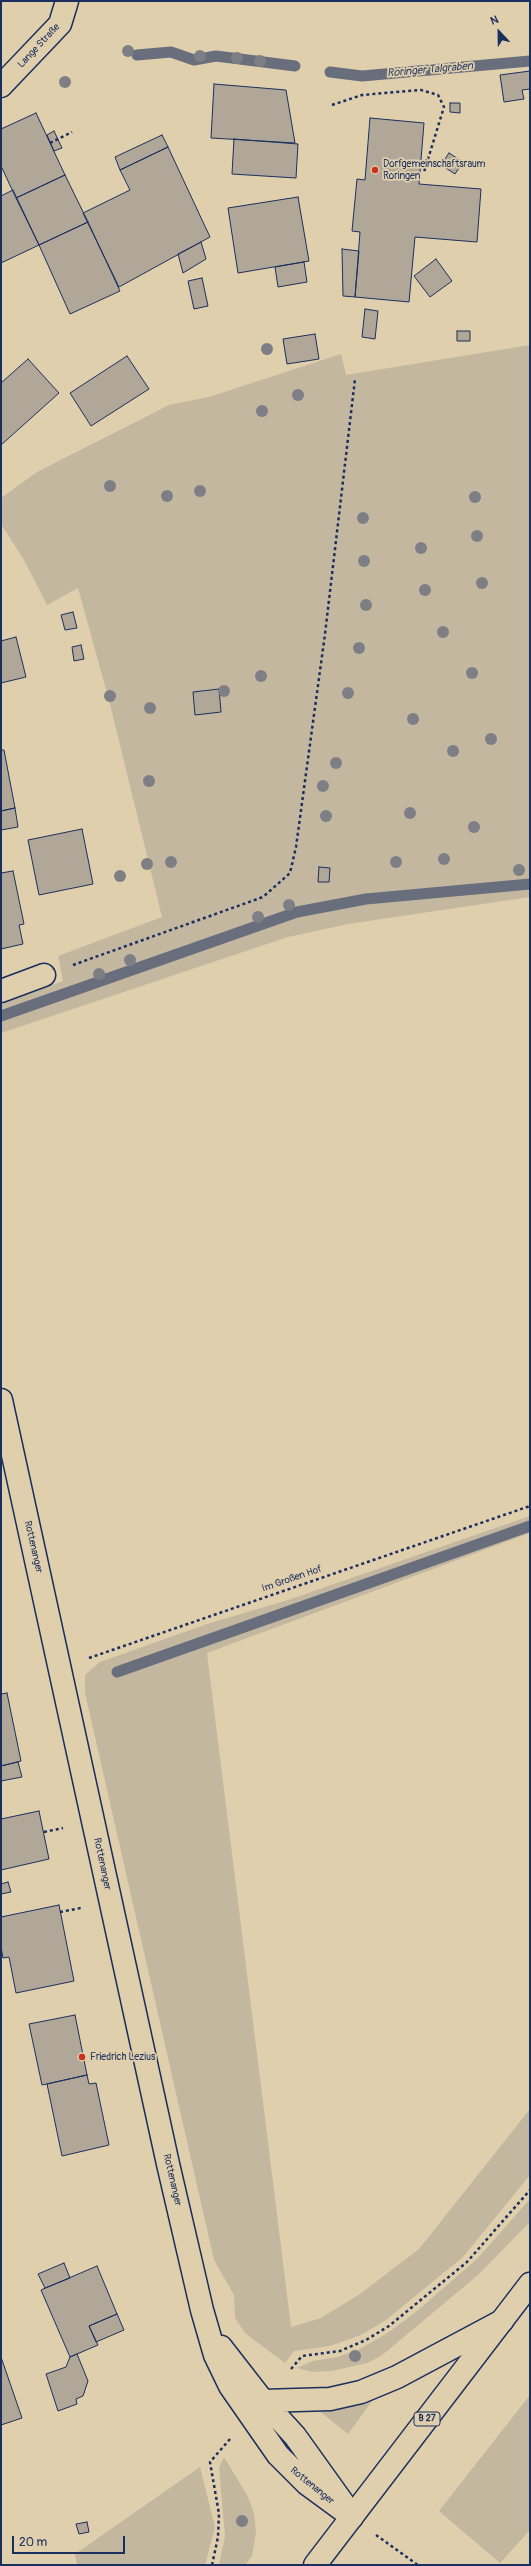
<!DOCTYPE html>
<meta charset="utf-8">
<style>
body{margin:0}
#map{position:relative;width:531px;height:2566px;overflow:hidden;background:#e0cfac;font-family:Pangolin,sans-serif}
canvas{display:block}
.frame{position:absolute;inset:0;border:2px solid #1b2f5e;pointer-events:none}
.north{position:absolute;left:479px;top:12px;width:40px;height:40px;-webkit-text-stroke:3px #e0cfac;paint-order:stroke;rotate:338deg;font-size:11px;font-weight:700;line-height:16px;text-align:center;color:#1b2f5e}
.north::after{content:'';display:block;margin:auto;width:14px;height:18px;background:#1b2f5e;clip-path:polygon(50% 0,100% 100%,50% 72%,0 100%)}
.scale{position:absolute;left:12px;top:2536px;width:113px;height:18px;box-sizing:border-box;border:2px solid #1b2f5e;border-top:0;padding-left:5px;font-size:12px;line-height:14px;white-space:nowrap;color:#1b2f5e;-webkit-text-stroke:3px #e0cfac;paint-order:stroke}
</style>
<div id="map">
<canvas width="531" height="2566"></canvas>
<div class="frame"></div>
<div class="north">N</div>
<div class="scale">20 m</div>
</div>
<script>
const g = document.querySelector('canvas').getContext('2d');
g.lineJoin = 'round';
function paint(path, color) {
  g.fillStyle = color;
  g.fill(path, 'evenodd');
}
function shape(rows) {
  const path = new Path2D();
  for (const r of rows) {
    path.moveTo(r[0], r[1]);
    for (let i = 2; i < r.length; i += 2) path.lineTo(r[i], r[i + 1]);
  }
  return path;
}
function stroke(path, color, width, dash) {
  g.strokeStyle = color;
  g.lineWidth = width;
  g.lineCap = dash ? 'butt' : 'round';
  g.setLineDash(dash || []);
  g.stroke(path);
}
function label(font, color, halo, rows, align = 'center') {
  g.font = font + ' Pangolin,sans-serif';
  g.lineWidth = 3.5;
  g.setLineDash([]);
  g.textBaseline = 'middle';
  g.strokeStyle = halo;
  g.fillStyle = color;
  for (const [text, x, y, turn = 0] of rows) {
    g.save();
    g.translate(x, y);
    g.rotate((+turn || 0) * Math.PI / 180);
    g.textAlign = isNaN(turn) ? turn : align;
    if (halo) g.strokeText(text, 0, 0);
    g.fillText(text, 0, 0);
    g.restore();
  }
}
paint(shape([
 [530,345,530,897,348,924,288,937,1,1033,1,1004,63,981,58,956,162,917,109,700,78,588,47,605,24,560,1,524,1,498,37,472,169,405,209,397,341,354,346,375],
 [530,1516,530,1533,207,1653,291,2327,321,2318,360,2294,419,2249,530,2109,530,2175,463,2257,386,2320,361,2335,330,2346,294,2351,285,2363,246,2334,235,2318,234,2295,214,2260,85,1693,85,1675,100,1662,207,1624,288,1600],
 [530,2199,530,2222,527,2225,478,2275,381,2356,367,2363,332,2371,312,2372,297,2368,313,2361,337,2357,358,2350,389,2332,417,2311,477,2259],
 [378,2393,348,2434,312,2405],
 [530,2395,530,2530,500,2563,439,2511],
 [224,2457,247,2495,254,2513,256,2532,252,2556,245,2565,219,2565,225,2536,219,2468],
 [200,2467,215,2527,205,2565,77,2565,75,2554]
]), '#c3b7a0');
stroke(shape([
 [137,55,171,52,194,60,216,56,295,66],
 [330,72,362,76,530,61],
 [1,1016,297,912,366,899,530,884],
 [117,1672,530,1526]
]), '#696e7d', 11);
const building = shape([
 [530,71,530,89,522,90,524,99,504,102,500,75,530,71],
 [214,84,286,90,295,143,211,138,214,84],
 [450,103,460,103,460,113,450,112,450,103],
 [36,113,65,175,16,198,1,166,1,129,36,113],
 [370,118,424,123,419,184,481,189,477,242,415,237,409,302,355,297,360,232,352,231,357,179,365,180,370,118],
 [54,131,62,148,54,151,47,135,54,131],
 [162,135,168,147,120,170,115,157,162,135],
 [234,139,298,144,296,178,232,174,234,139],
 [168,147,210,237,119,287,83,213,130,190,120,170,168,147],
 [449,153,463,162,455,174,441,165,449,153],
 [65,175,88,222,39,245,16,198,65,175],
 [13,190,39,245,1,263,1,196,13,190],
 [298,197,309,261,238,273,228,208,298,197],
 [88,222,120,291,70,314,39,245,88,222],
 [201,242,206,259,183,273,178,254,201,242],
 [342,249,359,251,355,297,343,296,342,249],
 [436,259,452,281,430,297,414,276,436,259],
 [304,262,307,282,278,287,275,267,304,262],
 [202,278,208,306,194,309,188,281,202,278],
 [365,309,378,311,375,339,362,337,365,309],
 [457,331,470,331,470,341,457,341,457,331],
 [315,334,319,359,287,364,283,339,315,334],
 [127,356,149,389,91,426,70,393,127,356],
 [28,359,59,393,1,445,1,383,28,359],
 [73,612,77,628,65,630,61,615,73,612],
 [16,637,26,677,1,683,1,641,16,637],
 [81,645,84,659,74,661,72,647,81,645],
 [219,689,221,712,195,715,193,692,219,689],
 [1,750,4,750,15,808,1,811,1,750],
 [15,808,18,827,1,830,1,811,15,808],
 [82,829,93,884,39,895,28,840,82,829],
 [319,867,330,868,329,882,318,882,319,867],
 [13,871,24,924,19,925,23,944,1,949,1,873,13,871],
 [7,1693,21,1761,1,1766,1,1694,7,1693],
 [18,1762,22,1777,1,1781,1,1766,18,1762],
 [39,1811,49,1859,1,1870,1,1819,39,1811],
 [8,1882,11,1892,1,1894,1,1884,8,1882],
 [59,1905,74,1981,16,1993,9,1957,3,1958,1,1947,1,1917,59,1905],
 [75,2015,87,2075,42,2085,29,2024,75,2015],
 [87,2075,89,2084,96,2083,109,2145,62,2156,47,2084,87,2075],
 [64,2263,70,2278,45,2288,38,2274,64,2263],
 [97,2266,117,2314,89,2326,98,2345,70,2357,41,2290,97,2266],
 [117,2314,124,2330,96,2342,89,2326,117,2314],
 [77,2354,88,2381,83,2396,76,2399,77,2404,58,2411,46,2374,66,2367,70,2357,77,2354],
 [1,2357,22,2418,1,2425,1,2357],
 [87,2522,89,2532,79,2534,76,2524,87,2522]
]);
paint(building, '#b0a798');
stroke(building, '#1b2f5e', 1);
const lane = shape([
 [1,991,44,975]
]);
const street = shape([
 [1,86,60,24,67,1],
 [1,1400,168,2164,202,2310,215,2355,230,2386,278,2455,307,2484,352,2517],
 [221,2347,263,2401,295,2436,343,2503],
 [263,2401,330,2399,361,2392,397,2377,502,2321]
]);
const primary = shape([
 [315,2565,530,2284]
]);
stroke(lane, '#1b2f5e', 25);
stroke(street, '#1b2f5e', 25);
stroke(primary, '#1b2f5e', 25);
stroke(shape([
 [332,105,362,95,421,90,438,95,444,107,424,172],
 [50,143,72,132],
 [73,965,263,897,290,873,296,847,325,634,355,379],
 [89,1658,530,1506],
 [44,1832,63,1828],
 [60,1912,81,1908],
 [291,2369,302,2356,340,2351,366,2340,389,2326,467,2262,530,2190],
 [376,2535,418,2565],
 [212,2565,218,2537,219,2514,210,2462,230,2439]
]), '#1b2f5e', 2.5, [3, 3]);
stroke(lane, '#e0cfac', 22);
stroke(street, '#e0cfac', 22);
stroke(primary, '#e0cfac', 22);
g.fillStyle = '#7d7f85';
for (const [x, y] of [
 [128,51],
 [200,56],
 [237,58],
 [260,61],
 [65,82],
 [267,349],
 [298,395],
 [262,411],
 [110,486],
 [200,491],
 [167,496],
 [475,497],
 [363,518],
 [477,536],
 [421,548],
 [364,561],
 [482,583],
 [425,590],
 [366,605],
 [443,632],
 [359,648],
 [472,673],
 [261,676],
 [224,691],
 [348,693],
 [110,696],
 [150,708],
 [413,719],
 [491,739],
 [453,751],
 [336,763],
 [149,781],
 [323,786],
 [410,813],
 [326,816],
 [474,827],
 [444,859],
 [171,862],
 [396,862],
 [147,864],
 [519,870],
 [120,876],
 [289,905],
 [258,917],
 [130,960],
 [99,974],
 [355,2356],
 [242,2521]
]) {
  g.beginPath();
  g.arc(x, y, 6, 0, 2 * Math.PI);
  g.fill();
}
for (const [x, y, r, color] of [
 [375,170,4,"#c8321e"],
 [82,2057,4,"#c8321e"]
]) {
  const dot = new Path2D();
  dot.arc(x, y, r, 0, 2 * Math.PI);
  g.fillStyle = color;
  g.fill(dot);
  stroke(dot, '#e0cfac', 1.5);
}
for (const [x, y, w] of [
 [427,2419,26]
]) {
  const box = new Path2D();
  box.roundRect(x - w / 2, y - 7, w, 14, 3);
  g.fillStyle = '#e0cfac';
  g.fill(box);
  stroke(box, '#1b2f5e', 1);
}
label('bold 9px', '#1b2f5e', null, [
 ["B 27",427,2419]
]);
label('10px', '#1b2f5e', '#e0cfac', [
 ["Lange Straße",39,46,-47],
 ["Rottenanger",33,1547,77],
 ["Im Großen Hof",292,1579,-19],
 ["Rottenanger",102,1864,78],
 ["Rottenanger",172,2180,77],
 ["Rottenanger",312,2486,39]
]);
label('10px', '#1b2f5e', '#e0cfac', [
 ["Dorfgemeinschaftsraum",383,164],
 ["Roringen",383,176],
 ["Friedrich Lezius",90,2057]
], 'left');
label('italic 11px', '#2e3f66', '#e0cfac', [
 ["Roringer Talgraben",430,70,-5]
]);
</script>
